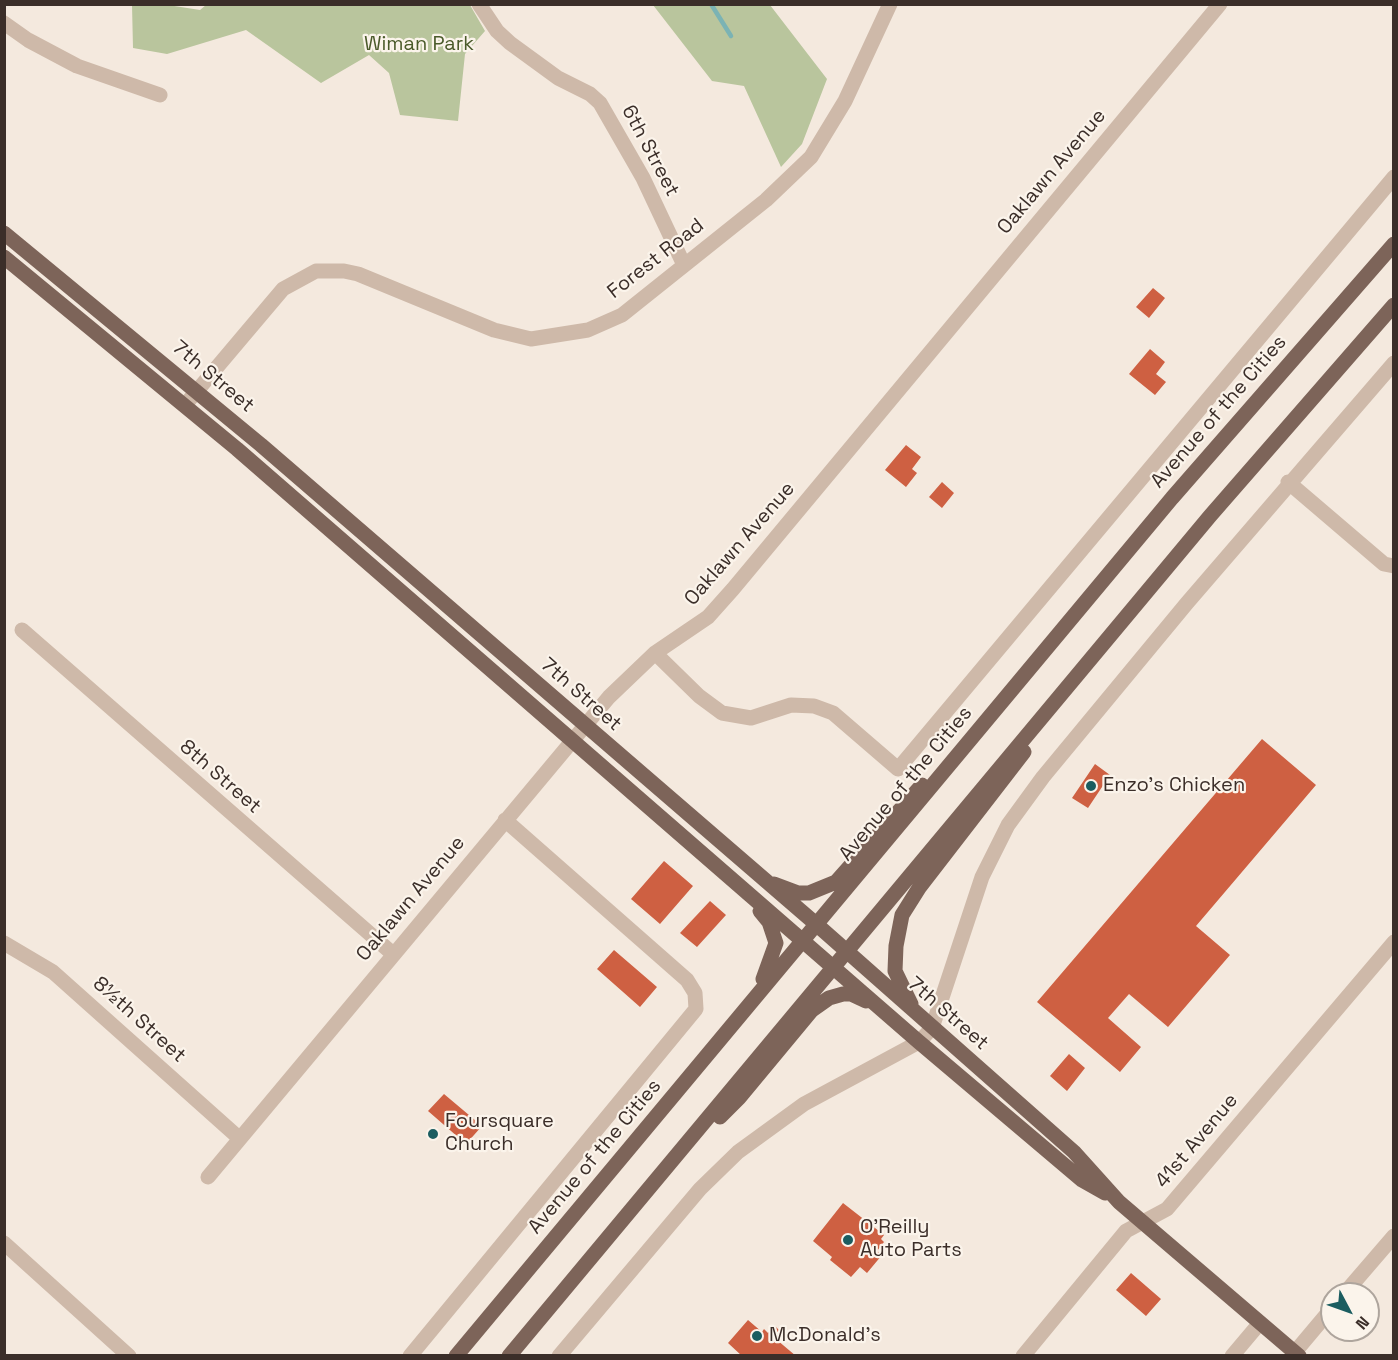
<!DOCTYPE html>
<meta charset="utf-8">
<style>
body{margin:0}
#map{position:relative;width:1398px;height:1360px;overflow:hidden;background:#f4e9de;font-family:"Space Grotesk",sans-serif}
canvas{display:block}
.frame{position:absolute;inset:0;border:6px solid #3b2e29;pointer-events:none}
.north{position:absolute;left:1320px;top:1282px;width:60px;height:60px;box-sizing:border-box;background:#fbf4eb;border:2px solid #aea59d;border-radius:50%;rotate:131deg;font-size:16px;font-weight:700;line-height:24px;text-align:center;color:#3b2e29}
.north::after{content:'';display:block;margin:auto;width:21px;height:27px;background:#1b5d60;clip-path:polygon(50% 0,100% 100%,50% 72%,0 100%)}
</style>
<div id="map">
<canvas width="1398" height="1360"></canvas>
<div class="frame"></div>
<div class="north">N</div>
</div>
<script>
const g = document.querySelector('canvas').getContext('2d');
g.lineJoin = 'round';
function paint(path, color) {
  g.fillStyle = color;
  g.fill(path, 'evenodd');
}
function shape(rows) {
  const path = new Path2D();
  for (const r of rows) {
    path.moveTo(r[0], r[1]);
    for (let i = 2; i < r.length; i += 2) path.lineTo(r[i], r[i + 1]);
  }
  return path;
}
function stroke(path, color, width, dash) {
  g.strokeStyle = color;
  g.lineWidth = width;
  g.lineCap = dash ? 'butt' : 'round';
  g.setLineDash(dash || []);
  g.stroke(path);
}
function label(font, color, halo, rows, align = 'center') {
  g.font = font + ' "Space Grotesk",sans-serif';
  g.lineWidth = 4.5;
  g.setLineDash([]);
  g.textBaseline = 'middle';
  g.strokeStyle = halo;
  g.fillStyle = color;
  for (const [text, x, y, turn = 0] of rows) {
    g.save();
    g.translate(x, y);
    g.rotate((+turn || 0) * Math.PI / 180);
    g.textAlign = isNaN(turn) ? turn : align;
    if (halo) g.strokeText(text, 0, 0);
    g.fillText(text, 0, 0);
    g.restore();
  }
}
paint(shape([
 [206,5,470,5,485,31,465,54,458,121,400,115,389,73,369,55,321,83,246,30,167,54,133,48,132,5,168,5,200,10],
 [653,5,770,5,827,79,802,144,781,167,744,86,712,81]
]), '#b9c59d');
stroke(shape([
 [711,4,731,36]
]), '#7bb3b4', 4.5);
paint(shape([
 [1153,288,1165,298,1149,318,1136,307],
 [1150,349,1165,362,1156,374,1166,382,1155,395,1129,374],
 [906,445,921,457,912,469,917,473,906,487,885,470],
 [942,482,954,493,942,508,929,497],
 [1262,739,1316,785,1196,926,1230,955,1168,1027,1129,994,1108,1018,1141,1047,1120,1072,1037,1002],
 [1095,764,1110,775,1088,808,1072,798],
 [664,861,693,886,660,924,631,899],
 [710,901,726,915,697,947,680,933],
 [614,950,657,987,640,1007,597,969],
 [1069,1054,1085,1068,1067,1091,1050,1076],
 [444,1094,482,1126,466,1144,428,1111],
 [843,1203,884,1235,881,1239,884,1242,877,1251,882,1255,867,1273,860,1267,851,1277,830,1260,832,1257,813,1241],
 [1131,1273,1161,1299,1146,1316,1116,1290],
 [748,1320,762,1332,764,1329,768,1333,774,1325,782,1333,777,1340,796,1356,742,1356,728,1343]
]), '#ce6042');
stroke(shape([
 [479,4,497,31,510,43,558,78,590,94,600,103,643,178,684,265],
 [4,23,28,40,77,66,160,95],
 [185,405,283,289,316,271,344,271,358,274,494,330,531,339,588,330,622,315,766,200,811,157,845,101,890,4],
 [1288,482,1384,564,1394,566],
 [22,630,393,954],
 [655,653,699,696,722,713,751,718,791,705,814,706,833,713,898,769,1394,177],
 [4,943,53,972,239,1138],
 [208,1177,609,697,655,653,708,617,733,589,1220,4],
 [4,1243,129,1356],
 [1344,1294,1394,1236],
 [1295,1352,1332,1308],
 [410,1356,696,1009,695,993,687,980,505,820],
 [559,1356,700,1189,738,1152,804,1104,919,1042,932,1028,982,877,1008,825,1043,777,1187,603,1394,363],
 [1023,1356,1126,1231,1167,1209,1394,942],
 [1232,1356,1259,1324]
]), '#ceb9a9', 15);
stroke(shape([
 [4,233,261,445,816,924,1074,1152,1119,1202,1299,1356],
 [4,257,237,449,919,1042,1082,1180,1105,1193],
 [774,884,798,893,809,893,836,882,922,785],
 [760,911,769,922,776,943,763,979],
 [911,1004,895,971,896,946,902,915,919,888,1024,752],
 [720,1117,739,1098,812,1010,829,998,843,994,851,994,866,1001],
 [456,1356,1172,498,1394,244],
 [509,1356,1210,516,1394,305]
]), '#7d6459', 15);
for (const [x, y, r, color] of [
 [1091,786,6,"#1b5d60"],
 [433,1134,6,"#1b5d60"],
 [848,1240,6,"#1b5d60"],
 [757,1336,6,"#1b5d60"]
]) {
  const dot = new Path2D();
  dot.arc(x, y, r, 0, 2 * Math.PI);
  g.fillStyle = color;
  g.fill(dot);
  stroke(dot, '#fbf4eb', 2);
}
label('20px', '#4b5b2b', '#fbf4eb', [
 ["Wiman Park",419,45]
]);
label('20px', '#3b2e29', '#fbf4eb', [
 ["6th Street",650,151,62],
 ["Oaklawn Avenue",1052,172,-50],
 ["Forest Road",656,259,-38],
 ["7th Street",213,377,40],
 ["Avenue of the Cities",1219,412,-49],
 ["Oaklawn Avenue",740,544,-49],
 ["7th Street",581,695,41],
 ["8th Street",220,777,41],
 ["Avenue of the Cities",906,784,-50],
 ["Oaklawn Avenue",411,899,-50],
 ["7th Street",948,1014,41],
 ["8½th Street",139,1020,42],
 ["41st Avenue",1197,1141,-50],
 ["Avenue of the Cities",595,1157,-50]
]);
label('20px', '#3b2e29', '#fbf4eb', [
 ["Enzo's Chicken",1103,786],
 ["Foursquare",445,1122],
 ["Church",445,1145],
 ["O'Reilly",860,1228],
 ["Auto Parts",860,1251],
 ["McDonald's",769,1336]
], 'left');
</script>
